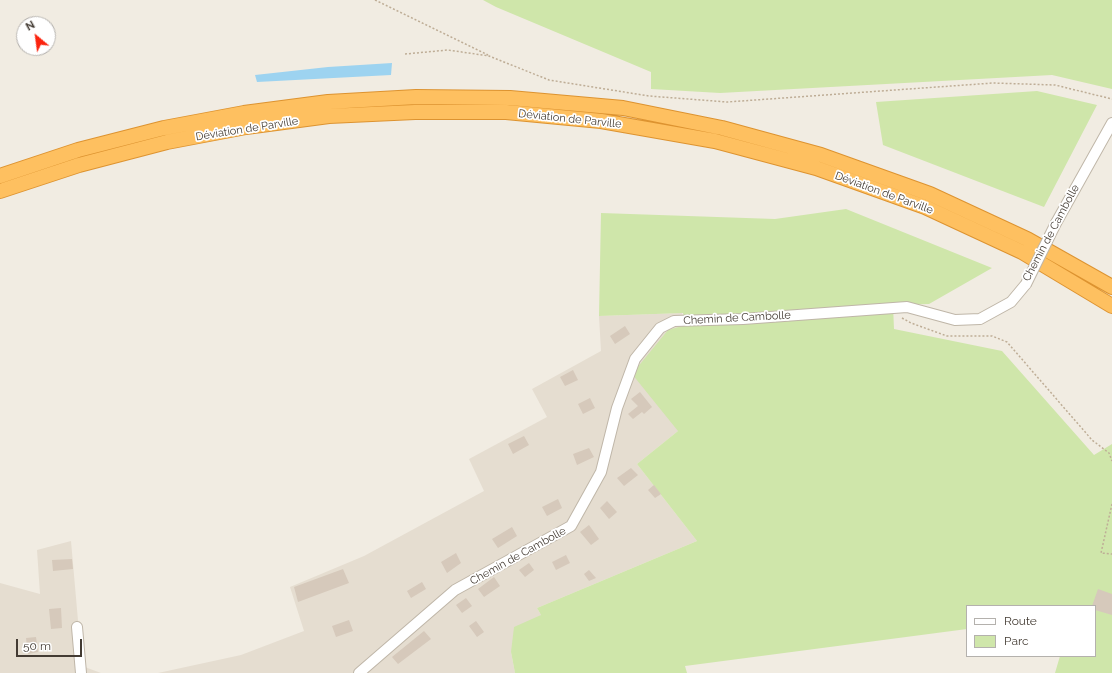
<!DOCTYPE html>
<meta charset="utf-8">
<style>
body{margin:0}
#map{position:relative;width:1112px;height:673px;overflow:hidden;background:#f1ece2;font-family:Raleway,sans-serif}
canvas{display:block}
.legend{position:absolute;left:966px;top:605px;width:130px;height:52px;box-sizing:border-box;background:#fff;border:1px solid #b4b1ad;margin:0;padding:5px 7px;list-style:none;font-size:12px;color:#433b33}
.legend li{display:flex;align-items:center;gap:8px;height:20px}
.legend b{width:20px;border:1px solid #b4b1ad}
.north{position:absolute;left:16px;top:16px;width:40px;height:40px;box-sizing:border-box;background:#fff;border:1px solid #b4b1ad;border-radius:50%;rotate:331deg;font-size:11px;font-weight:700;line-height:16px;text-align:center;color:#433b33}
.north::after{content:'';display:block;margin:auto;width:14px;height:18px;background:#fb240f;clip-path:polygon(50% 0,100% 100%,50% 72%,0 100%)}
.scale{position:absolute;left:16px;top:639px;width:66px;height:18px;box-sizing:border-box;border:2px solid #433b33;border-top:0;padding-left:5px;font-size:12px;line-height:14px;white-space:nowrap;color:#433b33;-webkit-text-stroke:3px #fff;paint-order:stroke}
</style>
<div id="map">
<canvas width="1112" height="673"></canvas>
<ul class="legend">
<li><b style="height:5px;background:#fff"></b>Route</li>
<li><b style="height:11px;background:#cfe6aa"></b>Parc</li>
</ul>
<div class="north">N</div>
<div class="scale">50 m</div>
</div>
<script>
const g = document.querySelector('canvas').getContext('2d');
g.lineJoin = 'round';
function paint(path, color) {
  g.fillStyle = color;
  g.fill(path, 'evenodd');
}
function shape(rows) {
  const path = new Path2D();
  for (const r of rows) {
    path.moveTo(r[0], r[1]);
    for (let i = 2; i < r.length; i += 2) path.lineTo(r[i], r[i + 1]);
  }
  return path;
}
function stroke(path, color, width, dash) {
  g.strokeStyle = color;
  g.lineWidth = width;
  g.lineCap = dash ? 'butt' : 'round';
  g.setLineDash(dash || []);
  g.stroke(path);
}
function label(font, color, halo, rows, align = 'center') {
  g.font = font + ' Raleway,sans-serif';
  g.lineWidth = 3.5;
  g.setLineDash([]);
  g.textBaseline = 'middle';
  g.strokeStyle = halo;
  g.fillStyle = color;
  for (const [text, x, y, turn = 0] of rows) {
    g.save();
    g.translate(x, y);
    g.rotate((+turn || 0) * Math.PI / 180);
    g.textAlign = isNaN(turn) ? turn : align;
    if (halo) g.strokeText(text, 0, 0);
    g.fillText(text, 0, 0);
    g.restore();
  }
}
paint(shape([
 [682,313,686,325,678,431,637,464,697,541,537,608,541,615,511,652,515,673,158,673,241,655,304,631,290,587,364,556,484,491,469,459,547,417,532,389,601,351,599,316],
 [71,541,82,666,101,673,0,673,0,583,40,594,37,550]
]), '#e5ddd0');
paint(shape([
 [483,0,1112,0,1112,89,1052,75,720,93,651,89,651,72,496,7],
 [1037,91,1097,105,1044,207,883,145,876,102],
 [846,209,992,268,929,304,893,305,894,329,1002,351,1094,455,1112,444,1112,673,1055,673,1060,656,1095,656,1095,606,967,606,967,629,685,666,687,673,515,673,511,652,514,627,541,615,537,608,697,541,637,464,678,431,632,374,668,330,686,325,683,313,599,316,601,213,775,219]
]), '#cfe6aa');
paint(shape([
 [392,63,391,75,257,82,255,75,328,67]
]), '#9dd3f0');
paint(shape([
 [625,326,630,334,615,344,610,336],
 [573,370,578,380,565,386,560,377],
 [640,392,652,407,644,414,642,412,633,419,628,414,638,406,631,399],
 [590,398,595,408,583,414,578,404],
 [524,436,529,445,513,454,508,444],
 [589,448,594,457,577,465,573,454],
 [631,468,638,475,624,486,617,478],
 [654,485,661,494,655,498,648,490],
 [558,499,562,508,547,516,542,507],
 [607,501,617,512,609,519,600,508],
 [589,525,599,539,591,545,580,532],
 [512,527,517,536,498,548,492,539],
 [456,553,461,563,447,573,441,562],
 [566,555,570,563,556,570,552,562],
 [72,559,73,569,53,571,52,560],
 [529,563,534,570,525,577,519,570],
 [343,569,349,583,298,602,294,587],
 [589,570,596,578,589,581,584,574],
 [494,577,500,586,484,597,478,589],
 [422,582,426,589,411,598,407,591],
 [1098,589,1112,594,1112,615,1095,610,1095,606,1092,606],
 [466,598,472,606,462,613,456,605],
 [61,608,62,628,51,629,49,609],
 [349,620,353,631,336,637,332,626],
 [476,621,484,632,477,637,469,626],
 [424,631,431,639,398,664,392,657],
 [36,637,38,652,28,654,26,638]
]), '#d6c9bb');
const minor = shape([
 [1056,223,1112,123],
 [77,627,81,673],
 [359,673,455,590,571,526,601,472,617,408,635,359,660,328,674,321,743,319,907,307,955,320,980,319,1011,302,1026,284]
]);
const highway = shape([
 [0,176,78,150,164,128,244,113,328,102,416,97,510,98,623,108,722,128,821,155,930,194,1027,239,1112,287],
 [0,191,79,165,167,142,246,127,329,116,415,112,506,112,601,121,715,141,816,168,925,207,1022,252,1112,306]
]);
stroke(minor, '#bfb6a8', 12);
stroke(highway, '#dd9330', 16);
stroke(shape([
 [375,0,488,55],
 [405,54,448,50,489,56,549,80,649,96,727,102,993,83,1055,85,1112,99],
 [902,318,911,323,947,336,992,336,1007,342,1092,440,1109,453,1112,461],
 [1112,504,1101,553,1112,554]
]), '#bead96', 1.5, [2, 2]);
stroke(minor, '#fff', 10);
stroke(highway, '#fec060', 14);
const minorBridge = shape([
 [1026,284,1056,223]
]);
stroke(minorBridge, '#bfb6a8', 12, []);
stroke(minorBridge, '#fff', 10);
label('11px', '#433b33', '#fff', [
 ["Déviation de Parville",570,119,6],
 ["Déviation de Parville",247,129,-9],
 ["Déviation de Parville",884,193,20],
 ["Chemin de Cambolle",1051,233,-62],
 ["Chemin de Cambolle",737,318,-3],
 ["Chemin de Cambolle",518,556,-29]
]);
</script>
